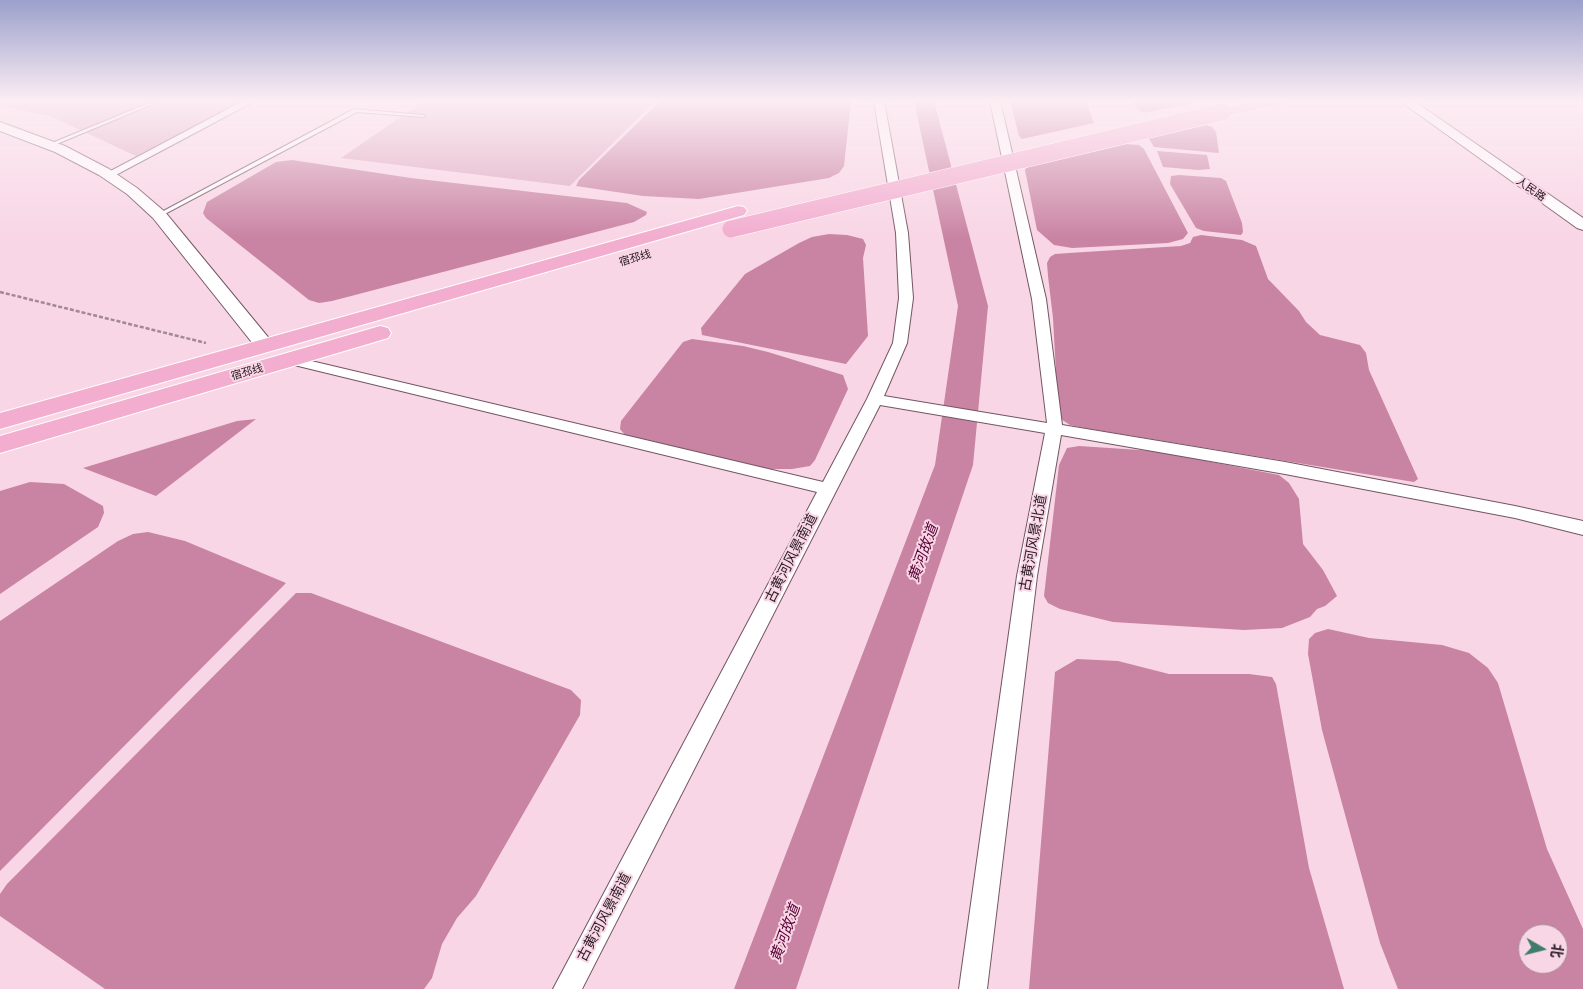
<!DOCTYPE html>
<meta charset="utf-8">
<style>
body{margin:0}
#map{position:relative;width:1583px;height:989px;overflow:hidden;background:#f9d6e5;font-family:Ubuntu,"Noto Sans SC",sans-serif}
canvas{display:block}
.north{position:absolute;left:1518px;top:924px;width:50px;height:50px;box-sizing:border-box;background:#f9d6e5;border:1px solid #a58b97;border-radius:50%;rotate:98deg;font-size:14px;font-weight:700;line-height:20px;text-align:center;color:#281b21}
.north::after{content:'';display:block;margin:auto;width:18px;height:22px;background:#3f7d6a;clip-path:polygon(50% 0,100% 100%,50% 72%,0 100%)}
</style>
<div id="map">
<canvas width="1583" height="989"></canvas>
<div class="north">北</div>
</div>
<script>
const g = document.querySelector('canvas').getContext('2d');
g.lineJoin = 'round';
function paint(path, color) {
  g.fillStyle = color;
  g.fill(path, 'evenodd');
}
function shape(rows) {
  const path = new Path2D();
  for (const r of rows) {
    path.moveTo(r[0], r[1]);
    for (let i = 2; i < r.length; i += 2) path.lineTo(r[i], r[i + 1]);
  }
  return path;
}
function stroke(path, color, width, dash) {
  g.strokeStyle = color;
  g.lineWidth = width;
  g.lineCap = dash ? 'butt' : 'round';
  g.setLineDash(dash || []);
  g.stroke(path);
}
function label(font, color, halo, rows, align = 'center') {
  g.font = font + ' Ubuntu,"Noto Sans SC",sans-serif';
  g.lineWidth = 4;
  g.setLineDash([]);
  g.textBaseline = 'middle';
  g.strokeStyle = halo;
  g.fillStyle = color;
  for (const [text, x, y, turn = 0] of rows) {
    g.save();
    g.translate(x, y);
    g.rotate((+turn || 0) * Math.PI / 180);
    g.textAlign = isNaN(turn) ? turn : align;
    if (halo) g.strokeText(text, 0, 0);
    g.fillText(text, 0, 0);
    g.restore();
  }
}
paint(shape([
 [0,101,244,101,136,156,50,116,0,106],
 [424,101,655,101,570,186,341,158]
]), '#dda9c0');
paint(shape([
 [660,101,851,101,844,166,839,173,829,178,699,199,643,196,576,186,579,180],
 [1010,101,1086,101,1094,123,1022,139,1019,136],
 [1132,101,1203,101,1143,113,1136,108],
 [1207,125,1212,127,1216,132,1219,153,1154,147,1148,137],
 [1126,144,1139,145,1144,149,1188,233,1183,239,1168,243,1072,248,1054,245,1037,230,1025,170,1027,167],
 [1157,151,1207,155,1210,169,1198,170,1163,167],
 [292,160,411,178,627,203,647,212,646,215,634,222,332,301,319,303,309,300,206,218,203,213,207,202,276,162],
 [1179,175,1221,178,1226,181,1242,223,1243,232,1241,235,1204,231,1196,228,1170,184,1171,176],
 [829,234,847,235,863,239,866,245,863,258,868,336,846,364,702,335,701,328,745,274,799,243,812,237],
 [1201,235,1242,240,1256,246,1268,279,1299,311,1306,322,1320,335,1360,345,1366,353,1369,370,1418,479,1414,482,1084,428,1070,425,1061,419,1058,409,1053,318,1048,276,1047,263,1050,257,1055,254,1069,253,1181,246,1190,243,1193,237],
 [692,339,743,346,768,352,843,375,848,389,815,460,810,466,792,469,769,469,625,435,620,429,621,421,683,342],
 [256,419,156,496,83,468,237,421],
 [1079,446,1155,451,1279,475,1289,483,1299,499,1303,544,1323,570,1337,596,1325,606,1317,609,1310,617,1282,628,1244,630,1113,622,1060,609,1048,603,1044,596,1059,465,1067,448],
 [30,482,64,484,103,506,104,513,98,527,0,594,0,491],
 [148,532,185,541,286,583,0,871,0,621,118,541,133,534],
 [296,593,311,593,571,690,581,700,580,715,476,896,457,918,442,944,432,978,424,989,105,989,0,916,0,894,7,884],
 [1328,629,1369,638,1442,645,1469,653,1488,668,1498,683,1547,849,1583,929,1583,989,1398,989,1380,943,1322,730,1308,654,1309,639,1315,633],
 [1528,934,1558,934,1558,964,1528,964],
 [1077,659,1118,661,1169,674,1249,674,1272,677,1276,684,1309,868,1344,989,1029,989,1055,672]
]), '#c983a3');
paint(shape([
 [914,101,934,101,988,306,973,465,796,989,734,989,935,465,958,306,914,101]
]), '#c983a3');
const lane = shape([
 [154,101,160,101,52,146,47,145,154,101],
 [354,109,423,115,425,116,423,117,357,112,161,216,156,215,354,109]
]);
const street = shape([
 [243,101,255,101,112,177,104,177,103,175,243,101],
 [874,101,884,101,908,233,913,298,907,343,884,396,1047,423,1032,299,990,101,1000,101,1046,299,1062,425,1285,462,1515,506,1583,521,1583,535,1515,518,1285,474,1061,435,1037,576,987,989,959,989,1017,576,1045,433,880,405,582,989,553,989,817,492,290,364,285,363,283,360,285,357,290,356,823,482,867,399,893,343,899,298,896,233,874,101]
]);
const secondary = shape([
 [1400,101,1414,101,1583,218,1583,230,1577,228,1400,101],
 [0,122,65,146,109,169,137,188,165,212,272,342,275,346,272,350,265,352,258,350,153,218,127,194,99,175,55,152,0,131,0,122]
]);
const primary = shape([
 [1256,101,1285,101,1283,104,1278,105,1222,117,1217,115,1214,112,1217,109,1256,101],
 [738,206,744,207,747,211,744,215,0,429,0,413,738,206],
 [380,326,388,328,391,333,388,338,0,453,0,436,380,326]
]);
stroke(lane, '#735662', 2);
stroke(street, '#735662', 2);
stroke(secondary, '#735662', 2);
stroke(primary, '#fff', 2);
stroke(shape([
 [0,292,206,343]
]), '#a28893', 2.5, [4, 2]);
paint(lane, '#fff');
paint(street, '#fff');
paint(secondary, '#fff');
paint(primary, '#f2adcf');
const primaryBridge = shape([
 [731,229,1222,112]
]);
stroke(primaryBridge, '#fff', 18, []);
stroke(primaryBridge, '#f2adcf', 17);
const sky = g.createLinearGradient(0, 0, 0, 239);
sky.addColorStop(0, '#9ba0cc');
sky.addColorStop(0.42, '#fcedf3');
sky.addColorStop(1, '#fcedf300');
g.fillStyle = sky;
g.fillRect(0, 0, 1583, 239);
label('11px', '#281b21', '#f9d6e5', [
 ["人民路",1531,189,35],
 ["宿邳线",635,258,-16],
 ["宿邳线",247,372,-16]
]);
label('14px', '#281b21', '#f9d6e5', [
 ["古黄河风景北道",1033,543,-80],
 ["古黄河风景南道",791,558,-63],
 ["古黄河风景南道",604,917,-62]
]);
label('italic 15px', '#560035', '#f9d6e5', [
 ["黄河故道",923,553,-70],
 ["黄河故道",785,933,-70]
]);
</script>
